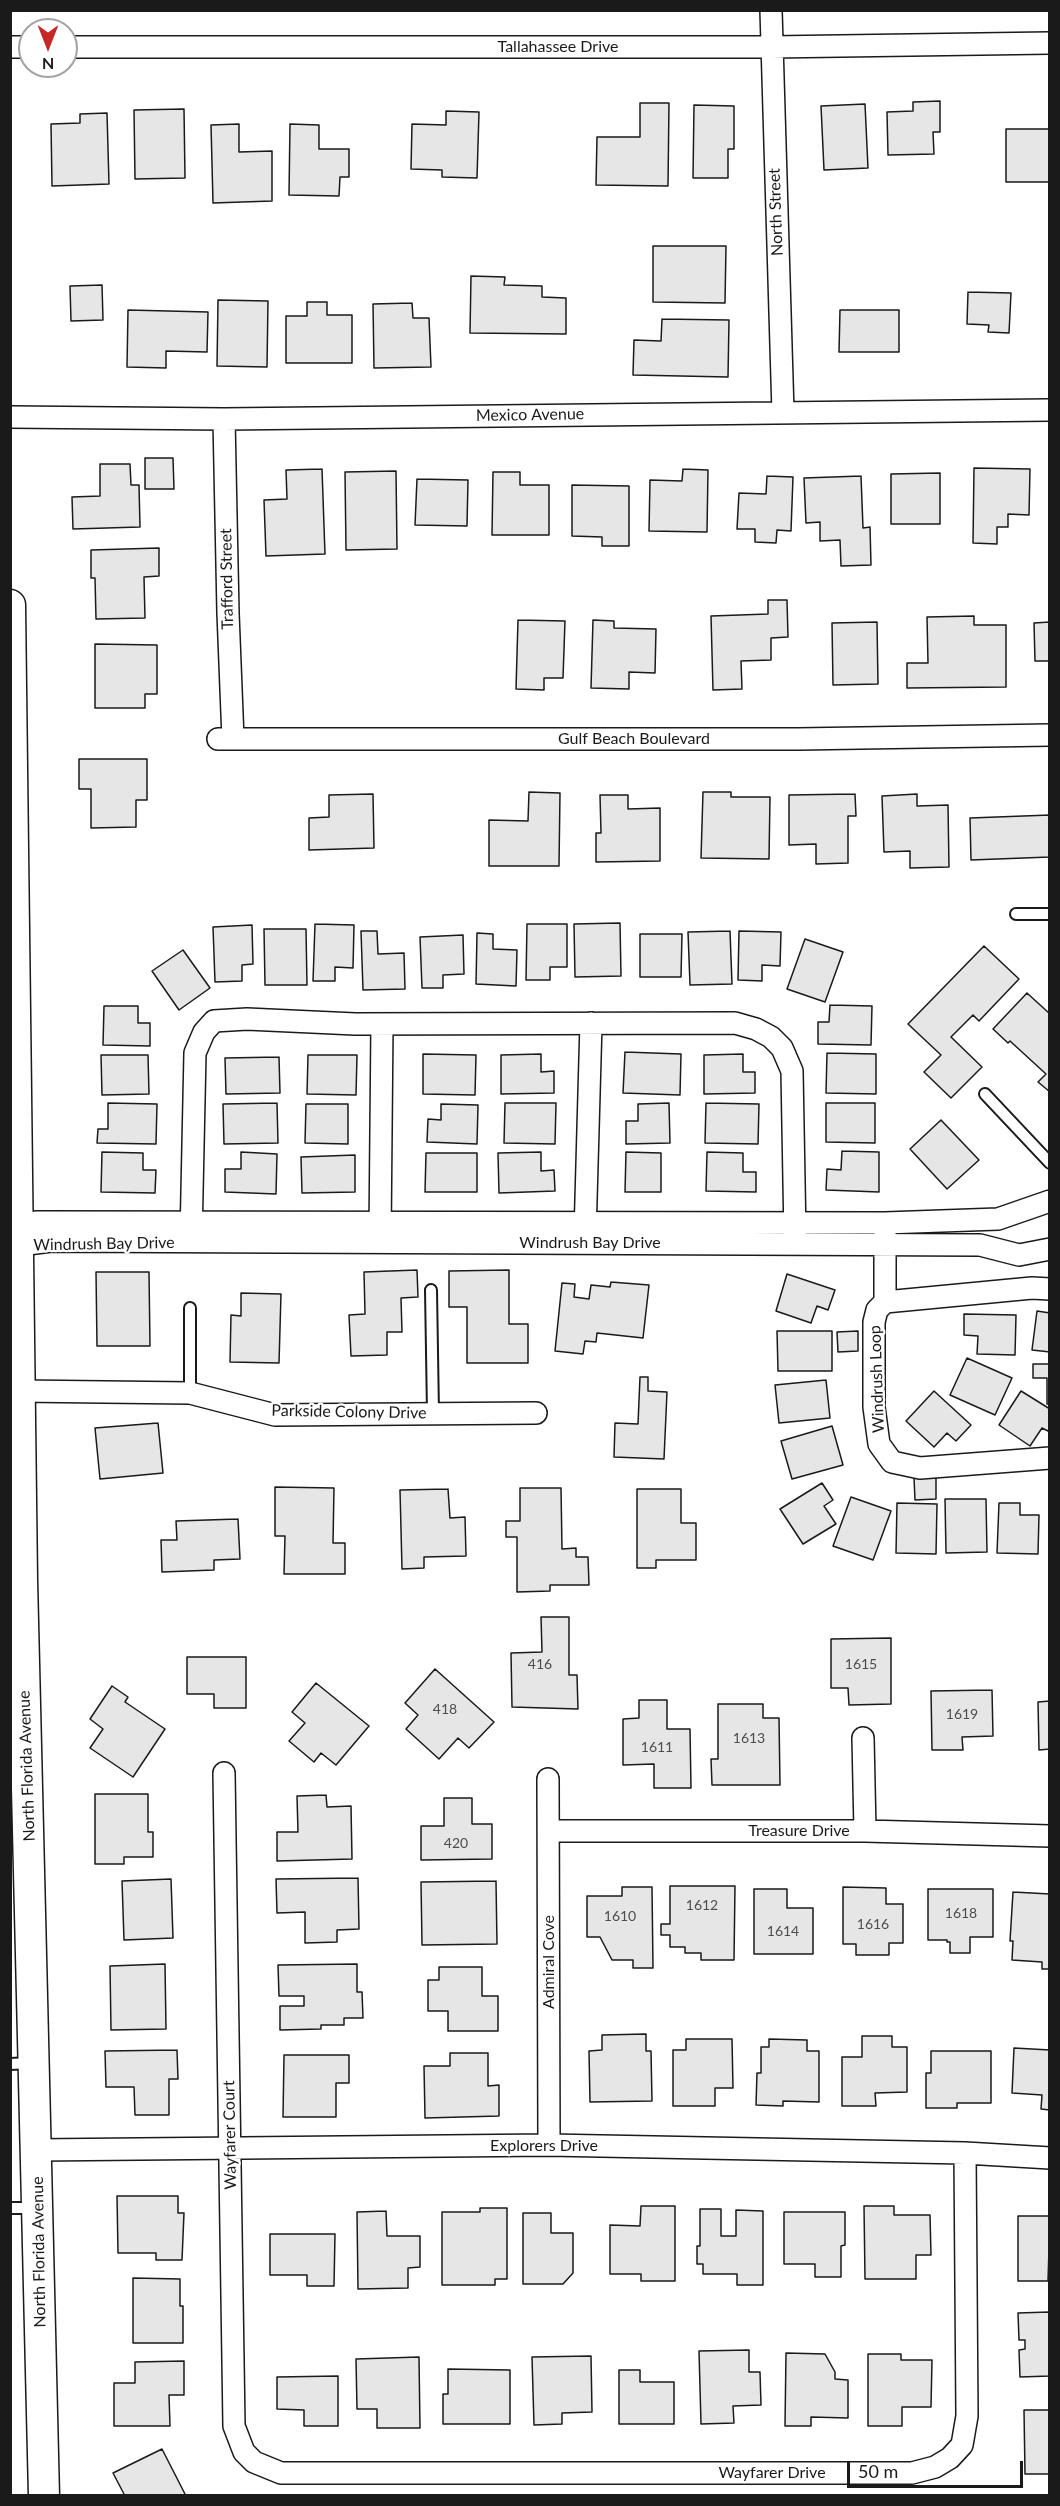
<!DOCTYPE html>
<style>
body{margin:0}
#map{position:relative;width:1060px;height:2506px;overflow:hidden;background:#fff;font-family:Lato,sans-serif}
canvas{display:block}
.frame{position:absolute;inset:0;border:12px solid #1a1a1a;pointer-events:none}
.north{position:absolute;left:18px;top:18px;width:60px;height:60px;box-sizing:border-box;background:#fff;border:2px solid #a3a3a3;border-radius:50%;rotate:180deg;font-size:16px;font-weight:700;line-height:24px;text-align:center;color:#1a1a1a}
.north::after{content:'';display:block;margin:auto;width:21px;height:27px;background:#c62828;clip-path:polygon(50% 0,100% 100%,50% 72%,0 100%)}
.scale{position:absolute;left:847px;top:2461px;width:176px;height:27px;box-sizing:border-box;border:3px solid #1a1a1a;border-top:0;padding-left:8px;font-size:18px;line-height:21px;white-space:nowrap;color:#1a1a1a;-webkit-text-stroke:4px #fff;paint-order:stroke}
</style>
<div id="map">
<canvas width="1060" height="2506"></canvas>
<div class="frame"></div>
<div class="north">N</div>
<div class="scale">50 m</div>
</div>
<script>
const g = document.querySelector('canvas').getContext('2d');
g.lineJoin = 'round';
function paint(path, color) {
  g.fillStyle = color;
  g.fill(path, 'evenodd');
}
function shape(rows) {
  const path = new Path2D();
  for (const r of rows) {
    path.moveTo(r[0], r[1]);
    for (let i = 2; i < r.length; i += 2) path.lineTo(r[i], r[i + 1]);
  }
  return path;
}
function stroke(path, color, width, dash) {
  g.strokeStyle = color;
  g.lineWidth = width;
  g.lineCap = dash ? 'butt' : 'round';
  g.setLineDash(dash || []);
  g.stroke(path);
}
function label(font, color, halo, rows, align = 'center') {
  g.font = font + ' Lato,sans-serif';
  g.lineWidth = 4.5;
  g.setLineDash([]);
  g.textBaseline = 'middle';
  g.strokeStyle = halo;
  g.fillStyle = color;
  for (const [text, x, y, turn = 0] of rows) {
    g.save();
    g.translate(x, y);
    g.rotate((+turn || 0) * Math.PI / 180);
    g.textAlign = isNaN(turn) ? turn : align;
    if (halo) g.strokeText(text, 0, 0);
    g.fillText(text, 0, 0);
    g.restore();
  }
}
const building = shape([
 [940,101,940,132,933,132,934,154,888,155,887,112,913,111,913,102,940,101],
 [640,103,669,103,668,186,596,185,597,137,640,137,640,103],
 [865,104,868,168,824,170,821,106,865,104],
 [694,105,734,106,734,149,728,149,728,178,693,178,694,105],
 [184,109,185,178,135,179,134,110,184,109],
 [446,111,479,112,477,178,442,177,442,170,411,169,412,124,446,125,446,111],
 [107,113,109,184,52,186,51,124,80,123,80,114,107,113],
 [239,124,239,152,272,151,272,201,213,203,211,125,239,124],
 [290,124,319,125,319,149,349,149,349,177,340,177,339,196,289,195,290,124],
 [1006,129,1050,129,1050,182,1006,182,1006,129],
 [653,246,726,246,725,303,653,302,653,246],
 [471,276,505,277,504,285,542,286,542,297,566,298,566,334,470,333,471,276],
 [102,285,103,320,71,321,70,286,102,285],
 [968,292,1011,293,1009,333,988,332,989,325,967,324,968,292],
 [218,300,268,301,267,367,217,366,218,300],
 [307,302,327,302,327,315,352,315,352,363,286,363,286,316,307,316,307,302],
 [412,303,413,318,429,318,431,367,374,368,373,304,412,303],
 [128,310,208,312,207,352,166,351,166,368,127,367,128,310],
 [840,310,899,310,899,352,839,352,840,310],
 [662,319,729,320,728,377,633,375,634,340,661,341,662,319],
 [145,458,173,458,174,489,145,489,145,458],
 [100,464,130,464,131,485,139,485,140,527,73,529,72,497,100,496,100,464],
 [974,468,1030,469,1029,515,1008,514,1008,527,997,527,997,544,973,543,974,468],
 [322,469,325,554,266,556,264,500,287,499,286,470,322,469],
 [683,469,708,470,707,532,649,531,650,480,682,481,683,469],
 [396,471,397,549,346,550,345,472,396,471],
 [493,472,520,472,520,485,549,485,549,535,492,535,493,472],
 [940,473,940,524,891,524,891,474,940,473],
 [767,476,793,477,791,531,777,530,776,543,755,542,755,529,737,529,739,493,766,494,767,476],
 [861,476,863,528,870,527,871,565,841,566,840,540,820,541,820,522,806,523,804,478,861,476],
 [417,479,468,480,467,526,415,525,417,479],
 [572,485,629,486,629,546,602,546,602,537,572,536,572,485],
 [159,548,159,576,144,577,145,618,96,619,95,578,91,578,91,550,159,548],
 [768,600,787,600,788,637,771,638,771,660,741,661,742,689,713,690,711,616,768,614,768,600],
 [974,616,974,625,1006,625,1006,687,907,688,907,663,928,663,927,617,974,616],
 [518,620,565,621,563,678,544,678,544,690,516,689,518,620],
 [593,620,614,621,614,628,656,629,655,673,629,672,629,689,591,688,593,620],
 [877,622,878,684,833,685,832,623,877,622],
 [1050,622,1050,661,1035,661,1034,623,1050,622],
 [95,644,157,645,157,694,145,694,145,708,95,708,95,644],
 [79,759,147,759,147,800,136,800,136,827,91,828,91,789,79,789,79,759],
 [529,792,560,793,559,866,489,866,489,820,528,821,529,792],
 [703,792,731,792,731,797,770,797,769,859,701,858,703,792],
 [373,794,374,848,309,850,309,818,329,817,329,795,373,794],
 [855,794,856,816,848,816,848,863,816,864,816,844,789,845,789,795,855,794],
 [917,794,917,806,948,805,949,867,910,868,910,851,884,852,882,796,917,794],
 [600,795,628,795,628,809,660,808,660,861,596,862,596,833,601,833,600,795],
 [1050,815,1050,857,971,860,970,818,1050,815],
 [620,923,621,976,575,977,574,924,620,923],
 [315,924,354,925,353,968,335,967,335,981,313,981,315,924],
 [527,924,567,924,567,967,550,967,550,980,526,980,527,924],
 [252,925,253,964,242,965,242,981,215,982,213,927,252,925],
 [264,929,306,929,307,985,265,985,264,929],
 [361,931,377,931,378,954,404,953,405,989,363,990,361,931],
 [730,931,732,984,690,985,688,932,730,931],
 [739,931,781,932,780,966,762,965,762,981,738,980,739,931],
 [477,933,493,934,493,949,517,950,516,986,476,984,477,933],
 [640,934,682,934,681,977,640,977,640,934],
 [463,935,464,974,443,975,443,988,422,988,420,937,463,935],
 [805,939,843,952,825,1002,787,989,805,939],
 [984,946,1019,979,979,1021,973,1015,951,1037,982,1067,951,1098,924,1072,941,1055,908,1024,984,946],
 [183,950,210,988,179,1010,152,971,183,950],
 [1027,993,1050,1014,1050,1092,1038,1082,1046,1074,1010,1041,1008,1043,993,1029,1027,993],
 [830,1005,872,1006,871,1045,818,1044,818,1022,829,1022,830,1005],
 [104,1006,138,1006,138,1023,150,1023,150,1046,103,1045,104,1006],
 [625,1052,681,1054,680,1095,623,1093,625,1052],
 [827,1053,876,1054,876,1094,826,1093,827,1053],
 [423,1054,476,1055,475,1095,423,1094,423,1054],
 [541,1054,541,1072,554,1071,554,1093,501,1094,501,1055,541,1054],
 [743,1054,743,1072,755,1072,755,1093,704,1094,704,1055,743,1054],
 [101,1055,148,1055,149,1094,102,1095,101,1055],
 [308,1055,357,1055,356,1095,307,1094,308,1055],
 [279,1057,280,1093,226,1094,225,1058,279,1057],
 [108,1103,157,1104,156,1144,97,1143,98,1129,108,1129,108,1103],
 [277,1103,278,1143,224,1144,223,1104,277,1103],
 [505,1103,556,1103,555,1144,504,1143,505,1103],
 [669,1103,670,1143,626,1144,626,1121,638,1121,638,1104,669,1103],
 [706,1103,759,1104,758,1144,705,1143,706,1103],
 [826,1103,875,1103,875,1143,826,1142,826,1103],
 [306,1104,348,1104,348,1144,305,1143,306,1104],
 [441,1104,478,1105,477,1144,427,1142,428,1119,441,1120,441,1104],
 [941,1120,979,1160,947,1189,910,1149,941,1120],
 [842,1151,879,1152,879,1192,826,1190,827,1169,841,1170,842,1151],
 [102,1152,143,1153,143,1170,156,1170,155,1193,101,1192,102,1152],
 [241,1152,277,1154,276,1194,225,1192,225,1169,241,1169,241,1152],
 [541,1152,541,1171,554,1170,555,1191,499,1193,498,1153,541,1152],
 [626,1152,661,1153,661,1192,625,1192,626,1152],
 [707,1152,743,1153,743,1172,756,1172,756,1192,706,1191,707,1152],
 [426,1153,477,1153,477,1192,425,1192,426,1153],
 [355,1155,355,1192,302,1193,301,1157,355,1155],
 [417,1270,418,1297,401,1298,402,1332,387,1332,387,1355,351,1356,349,1315,365,1314,364,1272,417,1270],
 [509,1270,509,1324,528,1324,528,1363,467,1363,467,1307,449,1307,449,1271,509,1270],
 [96,1272,149,1272,150,1346,97,1346,96,1272],
 [787,1274,835,1290,828,1310,817,1306,811,1323,776,1311,787,1274],
 [611,1282,649,1285,643,1338,597,1333,596,1342,585,1341,583,1354,555,1351,562,1283,575,1284,574,1297,589,1299,591,1285,610,1287,611,1282],
 [241,1293,281,1294,279,1363,230,1362,231,1315,241,1316,241,1293],
 [1037,1311,1050,1313,1050,1352,1032,1350,1037,1311],
 [964,1314,1016,1315,1015,1355,977,1354,978,1336,964,1335,964,1314],
 [777,1331,832,1331,832,1371,778,1371,777,1331],
 [858,1331,858,1351,838,1352,837,1332,858,1331],
 [967,1358,1012,1378,995,1415,950,1395,967,1358],
 [1033,1364,1050,1364,1050,1404,1047,1404,1047,1378,1033,1378,1033,1364],
 [640,1377,648,1377,648,1391,667,1392,664,1459,614,1457,615,1423,638,1424,640,1377],
 [826,1380,830,1418,779,1423,775,1385,826,1380],
 [934,1391,971,1425,956,1441,947,1433,934,1447,906,1421,934,1391],
 [1021,1391,1050,1409,1050,1432,1042,1428,1030,1446,999,1425,1021,1391],
 [158,1423,163,1473,100,1479,95,1428,158,1423],
 [832,1426,843,1465,792,1479,781,1441,832,1426],
 [936,1477,936,1499,915,1500,914,1478,936,1477],
 [822,1483,833,1500,824,1506,836,1524,803,1544,780,1509,822,1483],
 [275,1487,334,1488,333,1543,345,1543,345,1574,284,1574,285,1536,275,1536,275,1487],
 [520,1488,561,1488,562,1549,576,1548,576,1557,588,1557,589,1585,550,1585,550,1591,517,1592,517,1537,506,1537,506,1521,520,1521,520,1488],
 [448,1489,450,1518,465,1517,466,1556,424,1557,424,1568,402,1569,400,1490,448,1489],
 [637,1489,681,1489,681,1523,696,1523,696,1560,656,1560,656,1568,637,1568,637,1489],
 [851,1497,891,1511,873,1560,833,1546,851,1497],
 [945,1499,986,1499,987,1552,946,1553,945,1499],
 [897,1503,937,1504,936,1554,896,1553,897,1503],
 [999,1503,1020,1503,1020,1515,1039,1515,1038,1554,997,1553,999,1503],
 [238,1519,240,1559,214,1560,214,1570,162,1572,161,1540,177,1540,176,1521,238,1519],
 [541,1617,569,1617,569,1675,577,1675,578,1709,512,1707,511,1653,542,1652,541,1617],
 [891,1638,891,1704,849,1705,848,1688,831,1688,831,1639,891,1638],
 [187,1657,246,1657,246,1708,214,1708,214,1694,187,1694,187,1657],
 [435,1669,494,1722,469,1748,458,1738,439,1759,406,1729,418,1715,405,1703,435,1669],
 [316,1683,369,1726,336,1765,321,1753,314,1762,289,1741,305,1723,292,1712,316,1683],
 [112,1686,128,1697,125,1702,165,1729,133,1777,90,1748,103,1729,90,1719,112,1686],
 [992,1690,993,1736,962,1737,963,1750,932,1750,931,1691,992,1690],
 [639,1700,667,1700,667,1729,690,1729,691,1788,654,1788,654,1764,623,1765,623,1719,639,1718,639,1700],
 [1050,1701,1050,1749,1039,1750,1038,1702,1050,1701],
 [718,1704,763,1704,763,1718,779,1718,780,1785,712,1785,711,1759,718,1759,718,1704],
 [95,1794,148,1794,148,1832,153,1832,153,1857,124,1857,124,1864,95,1864,95,1794],
 [326,1795,327,1807,351,1806,352,1859,277,1861,277,1832,298,1832,297,1796,326,1795],
 [444,1798,472,1798,472,1824,492,1824,492,1859,421,1860,421,1826,444,1826,444,1798],
 [358,1878,359,1929,337,1930,337,1942,305,1943,305,1912,277,1913,276,1879,358,1878],
 [171,1879,173,1938,124,1940,122,1881,171,1879],
 [496,1881,497,1944,422,1945,421,1882,496,1881],
 [670,1886,735,1886,734,1960,701,1960,701,1953,685,1953,685,1947,670,1947,670,1935,661,1935,661,1924,670,1924,670,1886],
 [622,1887,652,1887,653,1968,633,1968,633,1960,612,1960,600,1937,587,1937,587,1896,622,1896,622,1887],
 [843,1887,886,1888,886,1904,903,1904,903,1943,889,1943,889,1955,856,1955,856,1944,843,1944,843,1887],
 [754,1889,787,1889,787,1908,813,1908,813,1954,754,1954,754,1889],
 [928,1889,993,1889,993,1937,970,1937,970,1953,950,1953,950,1942,947,1942,947,1940,928,1940,928,1889],
 [1013,1892,1050,1894,1050,1969,1042,1969,1042,1962,1012,1960,1013,1941,1010,1941,1013,1892],
 [165,1964,166,2029,111,2030,110,1966,165,1964],
 [357,1964,357,1992,362,1992,363,2018,344,2018,344,2025,321,2025,321,2029,280,2030,280,2006,304,2006,304,1996,279,1996,278,1965,357,1964],
 [439,1967,482,1967,482,1996,498,1996,498,2031,448,2031,448,2011,428,2011,428,1980,439,1980,439,1967],
 [646,2034,646,2051,651,2051,652,2101,590,2102,589,2051,602,2050,602,2035,646,2034],
 [862,2036,892,2036,892,2047,907,2047,907,2092,875,2093,876,2106,842,2106,842,2057,862,2057,862,2036],
 [686,2039,732,2039,733,2088,715,2088,715,2106,673,2106,673,2050,686,2050,686,2039],
 [769,2039,807,2040,807,2051,819,2051,819,2102,783,2101,783,2106,756,2105,757,2073,761,2073,761,2047,769,2047,769,2039],
 [1014,2048,1050,2050,1050,2110,1041,2109,1042,2095,1012,2093,1014,2048],
 [177,2050,178,2079,169,2079,169,2115,135,2115,134,2087,106,2087,105,2051,177,2050],
 [931,2051,991,2051,991,2103,957,2103,957,2108,926,2108,926,2073,931,2073,931,2051],
 [450,2053,488,2053,488,2086,499,2085,499,2116,425,2118,424,2066,450,2066,450,2053],
 [284,2055,349,2055,349,2083,336,2083,336,2117,283,2117,284,2055],
 [117,2196,178,2196,178,2213,184,2213,182,2260,156,2260,156,2253,118,2253,117,2196],
 [641,2206,675,2206,675,2281,641,2281,641,2274,610,2274,610,2225,640,2226,641,2206],
 [864,2206,894,2206,894,2215,930,2215,931,2255,916,2255,916,2279,865,2279,864,2206],
 [480,2208,507,2208,507,2279,495,2279,495,2285,442,2285,442,2212,480,2212,480,2208],
 [700,2209,721,2209,721,2236,736,2236,736,2210,763,2211,763,2285,737,2285,737,2274,703,2274,703,2264,697,2264,697,2246,700,2246,700,2209],
 [386,2211,387,2236,420,2236,420,2267,408,2268,408,2288,358,2289,357,2212,386,2211],
 [784,2212,845,2212,845,2245,841,2246,841,2277,815,2277,815,2264,784,2264,784,2212],
 [523,2213,551,2213,551,2233,573,2233,573,2273,563,2284,523,2284,523,2213],
 [1018,2216,1050,2216,1048,2281,1018,2281,1018,2216],
 [270,2234,335,2234,334,2286,307,2286,307,2275,270,2275,270,2234],
 [133,2278,180,2279,180,2306,183,2306,183,2343,133,2343,133,2278],
 [1049,2312,1050,2376,1020,2377,1019,2350,1025,2349,1025,2340,1019,2340,1018,2313,1049,2312],
 [749,2350,749,2372,760,2372,761,2405,733,2406,734,2423,701,2424,699,2351,749,2350],
 [786,2353,825,2354,835,2372,835,2379,848,2380,848,2418,811,2417,811,2426,785,2426,786,2353],
 [868,2354,901,2354,901,2360,932,2360,931,2407,902,2407,902,2426,868,2426,868,2354],
 [591,2356,592,2412,562,2413,562,2424,534,2425,532,2357,591,2356],
 [419,2357,420,2428,377,2428,377,2409,357,2409,356,2359,419,2357],
 [184,2361,184,2395,169,2395,170,2426,114,2426,114,2383,135,2383,135,2362,184,2361],
 [448,2369,510,2370,510,2424,443,2424,443,2394,448,2394,448,2369],
 [619,2370,640,2370,640,2382,674,2382,674,2424,619,2424,619,2370],
 [338,2376,338,2426,304,2426,304,2410,277,2409,277,2377,338,2376],
 [1024,2410,1050,2410,1050,2474,1025,2474,1024,2410],
 [162,2449,186,2496,125,2496,113,2473,162,2449]
]);
paint(building, '#e6e6e6');
stroke(building, '#1a1a1a', 1.5);
const lane = shape([
 [1016,914,1050,914],
 [985,1094,1050,1163],
 [431,1290,433,1413],
 [190,1308,190,1393],
 [10,2064,31,2063],
 [10,2208,34,2208]
]);
const street = shape([
 [771,10,783,413],
 [10,47,30,47],
 [66,47,771,47,1050,43],
 [10,417,224,419,1050,410],
 [224,419,228,613,233,739],
 [218,739,798,739,1050,735],
 [585,1235,591,1023],
 [380,1236,382,1024],
 [191,1238,195,1053,204,1032,214,1021,247,1019,355,1024,735,1023,756,1029,771,1037,782,1048,792,1071,795,1237],
 [12,1246,51,1241,980,1245,1019,1255,1050,1249],
 [19,1246,36,1222,885,1223,998,1219,1050,1201],
 [1050,1289,1032,1288,885,1302,877,1310,874,1322,874,1407,879,1444,892,1462,920,1468,1050,1458],
 [885,1302,885,1231],
 [19,1391,190,1393,275,1415,536,1413],
 [863,1738,865,1831],
 [224,1773,234,2426,244,2452,254,2462,281,2473,912,2473,935,2467,950,2458,962,2445,967,2416,965,2153],
 [548,1779,549,2145],
 [549,1831,865,1831,1050,1836],
 [37,2150,549,2145,965,2153,1050,2158]
]);
const secondary = shape([
 [10,605,22,1580,44,2496]
]);
stroke(lane, '#1a1a1a', 14);
stroke(street, '#1a1a1a', 24);
stroke(secondary, '#1a1a1a', 33);
stroke(lane, '#fff', 10);
stroke(street, '#fff', 21);
stroke(secondary, '#fff', 30);
label('14px', '#4d4d4d', null, [
 ["416",540,1664],
 ["1615",861,1664],
 ["418",445,1709],
 ["1619",962,1714],
 ["1613",749,1738],
 ["1611",657,1747],
 ["420",456,1843],
 ["1612",702,1905],
 ["1618",961,1913],
 ["1610",620,1916],
 ["1616",873,1924],
 ["1614",783,1931]
]);
label('16px', '#1a1a1a', '#fff', [
 ["Tallahassee Drive",558,47],
 ["North Street",776,212,-92],
 ["Mexico Avenue",530,415,-1],
 ["Trafford Street",227,579,-91],
 ["Gulf Beach Boulevard",634,739],
 ["Windrush Bay Drive",590,1243],
 ["Windrush Bay Drive",104,1244,-1],
 ["Windrush Loop",877,1379,-92],
 ["Parkside Colony Drive",349,1412,1],
 ["North Florida Avenue",27,1766,-92],
 ["Treasure Drive",799,1831],
 ["Admiral Cove",549,1962,-90],
 ["Wayfarer Court",230,2135,-91],
 ["Explorers Drive",544,2146],
 ["North Florida Avenue",39,2252,-91],
 ["Wayfarer Drive",772,2473]
]);
</script>
